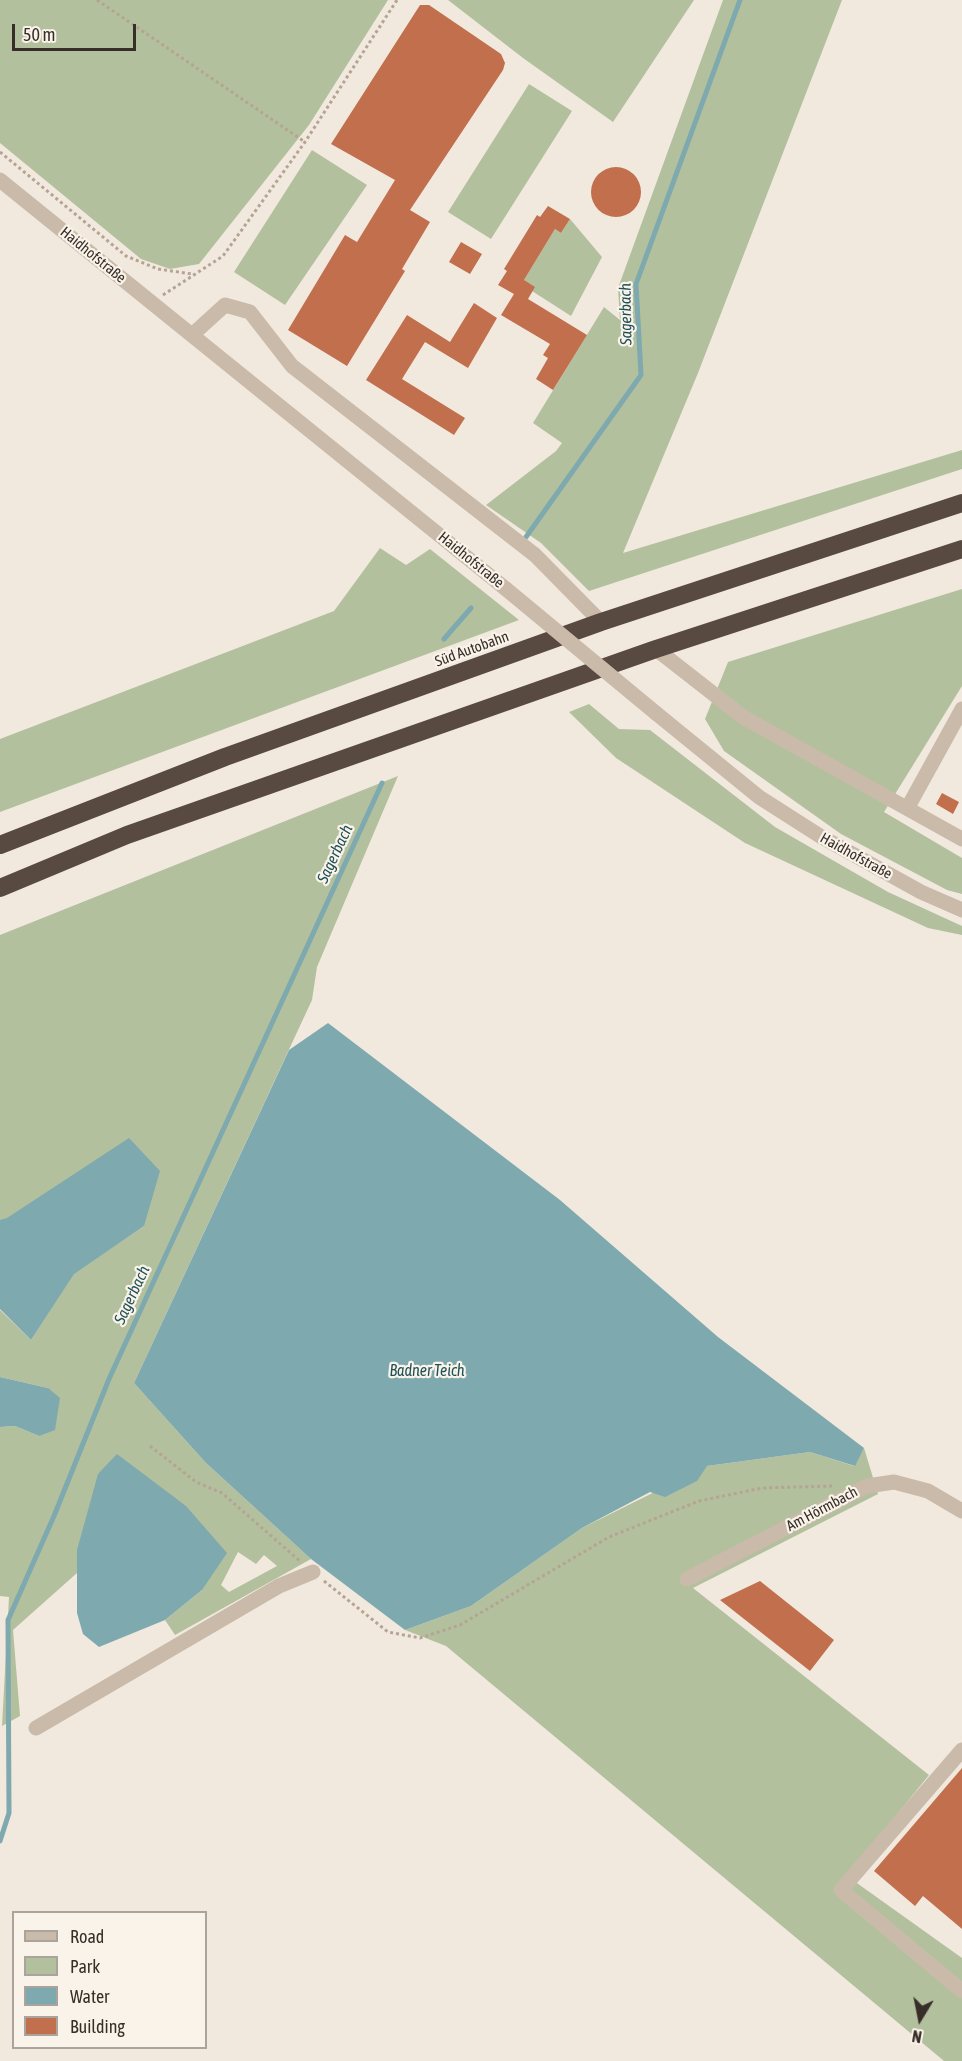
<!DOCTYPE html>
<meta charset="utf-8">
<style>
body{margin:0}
#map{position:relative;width:962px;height:2061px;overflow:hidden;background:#f2e9de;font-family:"Asap Condensed",sans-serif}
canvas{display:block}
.legend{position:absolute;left:12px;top:1911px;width:195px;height:138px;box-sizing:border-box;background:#f9f3ea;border:2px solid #aba49d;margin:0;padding:8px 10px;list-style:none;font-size:18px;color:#372e29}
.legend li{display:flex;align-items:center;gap:12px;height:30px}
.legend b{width:30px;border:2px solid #aba49d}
.north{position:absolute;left:890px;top:1989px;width:60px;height:60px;-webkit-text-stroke:4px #f9f3ea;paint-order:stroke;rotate:190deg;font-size:16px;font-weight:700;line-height:24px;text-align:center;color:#372e29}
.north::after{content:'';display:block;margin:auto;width:21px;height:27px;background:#372e29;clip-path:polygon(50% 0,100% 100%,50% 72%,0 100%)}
.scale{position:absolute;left:12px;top:24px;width:124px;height:27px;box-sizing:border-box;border:3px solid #372e29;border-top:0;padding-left:8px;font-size:18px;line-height:21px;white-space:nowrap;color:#372e29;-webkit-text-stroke:4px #f9f3ea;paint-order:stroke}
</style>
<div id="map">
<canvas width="962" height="2061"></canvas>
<ul class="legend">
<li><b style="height:8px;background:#cabaaa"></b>Road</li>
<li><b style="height:16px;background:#b3c09e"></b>Park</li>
<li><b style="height:16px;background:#7ea9ae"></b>Water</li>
<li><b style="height:16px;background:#c16f4c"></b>Building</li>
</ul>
<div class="north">N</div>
<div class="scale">50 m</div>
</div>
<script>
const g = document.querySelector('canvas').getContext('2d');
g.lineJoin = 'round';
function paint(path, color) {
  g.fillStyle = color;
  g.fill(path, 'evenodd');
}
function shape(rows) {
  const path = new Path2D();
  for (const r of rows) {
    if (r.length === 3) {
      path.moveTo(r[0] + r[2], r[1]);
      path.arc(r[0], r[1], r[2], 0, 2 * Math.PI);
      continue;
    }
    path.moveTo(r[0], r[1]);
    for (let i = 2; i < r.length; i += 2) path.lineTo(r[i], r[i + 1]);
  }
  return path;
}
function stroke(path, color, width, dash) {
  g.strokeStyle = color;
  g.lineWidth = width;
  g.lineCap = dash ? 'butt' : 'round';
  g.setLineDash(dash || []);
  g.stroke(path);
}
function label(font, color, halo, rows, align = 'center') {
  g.font = font + ' "Asap Condensed",sans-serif';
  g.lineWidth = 4.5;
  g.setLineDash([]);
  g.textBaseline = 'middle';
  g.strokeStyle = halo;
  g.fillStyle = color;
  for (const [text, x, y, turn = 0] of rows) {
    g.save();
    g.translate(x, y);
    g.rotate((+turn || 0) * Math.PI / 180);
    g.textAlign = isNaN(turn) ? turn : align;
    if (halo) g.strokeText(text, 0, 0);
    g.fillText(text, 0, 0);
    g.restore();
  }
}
paint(shape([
 [0,0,388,0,309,125,199,264,170,269,141,259,0,143],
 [448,0,694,0,613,122,523,58],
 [723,0,842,0,698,373,623,553,962,450,962,469,589,591,541,543,486,505,556,451,562,443,533,423,604,307,620,320,618,288],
 [529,84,572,111,491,239,448,212],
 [312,150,367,185,285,305,234,272],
 [570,219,602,257,571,316,532,291,524,280,555,229,561,233],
 [380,548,406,565,430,549,519,620,0,812,0,739,334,611],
 [962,589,962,686,884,812,962,858,962,894,947,890,841,834,724,751,705,719,728,662],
 [589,704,619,729,650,730,775,827,888,892,962,926,962,935,928,928,745,843,616,758,569,712],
 [398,776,317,967,312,1000,134,1383,206,1463,311,1559,175,1635,165,1620,202,1590,77,1550,77,1573,13,1630,20,1716,2,1726,9,1597,0,1596,0,1427,15,1426,39,1436,48,1388,0,1377,0,1310,31,1340,74,1273,144,1226,0,1220,0,935],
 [238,1552,256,1564,264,1555,277,1566,229,1592,221,1585],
 [864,1448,878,1494,693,1588,929,1775,847,1876,962,1958,962,2061,944,2061,446,1646,405,1630,471,1606,582,1528,707,1466,810,1452,854,1466]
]), '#b3c09e');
paint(shape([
 [328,1023,560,1200,718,1337,864,1448,855,1466,810,1452,707,1466,697,1481,665,1497,650,1492,582,1528,471,1606,405,1630,311,1559,206,1463,134,1383,289,1050],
 [129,1138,160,1171,144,1226,74,1274,31,1340,0,1309,0,1220,7,1218],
 [0,1377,48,1388,60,1398,55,1430,39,1436,15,1426,0,1427],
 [117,1454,186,1506,227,1553,202,1590,165,1620,99,1647,83,1634,77,1613,77,1550,98,1474]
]), '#7ea9ae');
stroke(shape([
 [526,537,641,375,636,284,740,0],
 [444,639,471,608],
 [0,1841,9,1813,8,1620,54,1516,109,1379,382,783]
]), '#7ea9ae', 5);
paint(shape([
 [420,5,429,5,501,54,505,63,503,70,410,210,430,222,402,269,405,271,347,366,288,330,345,235,357,242,395,180,331,144],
 [616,192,25],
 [548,206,570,219,561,233,555,229,524,280,535,287,528,299,587,335,553,390,536,379,548,358,543,355,550,344,501,315,514,294,498,285,507,271,504,269,537,215,540,217],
 [461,242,482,254,470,274,449,262],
 [474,303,497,318,468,368,425,342,402,379,465,418,454,435,366,380,407,315,450,342],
 [942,793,959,802,953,814,936,804],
 [760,1581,834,1640,810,1671,720,1600],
 [962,1768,962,1929,923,1896,915,1906,874,1871]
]), '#c16f4c');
stroke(shape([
 [97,0,305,142],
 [0,152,126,256,158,269,192,274],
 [163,295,223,256,305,142,397,0],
 [150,1446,196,1482,222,1493,301,1562],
 [324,1581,388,1632,420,1638,460,1625,609,1537,699,1501,762,1488,832,1486]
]), '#b5a494', 3, [3, 3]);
stroke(shape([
 [0,180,506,589],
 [192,335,225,305,250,312,292,366,535,555,601,622],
 [656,649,743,717,962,839],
 [657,714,759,797,820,836,921,892,962,910],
 [908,807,962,709],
 [687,1579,867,1486,894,1482,928,1491,962,1511],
 [36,1728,279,1586,313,1572],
 [962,1750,841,1890,962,1991]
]), '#cabaaa', 15);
stroke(shape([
 [0,845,225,757,601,622,962,503],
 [0,888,127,835,656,649,962,549]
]), '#584941', 18);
stroke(shape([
 [506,589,657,714]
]), '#cabaaa', 15);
label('15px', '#372e29', '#f9f3ea', [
 ["Haidhofstraße",93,255,39],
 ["Haidhofstraße",471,560,39],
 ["Süd Autobahn",472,649,-20],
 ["Haidhofstraße",856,856,29],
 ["Am Hörmbach",822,1509,-28]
]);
label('italic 16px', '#205157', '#f9f3ea', [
 ["Sagerbach",626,314,-91],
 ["Sagerbach",335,854,-65],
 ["Sagerbach",132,1295,-65],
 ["Badner Teich",427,1371]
]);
</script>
